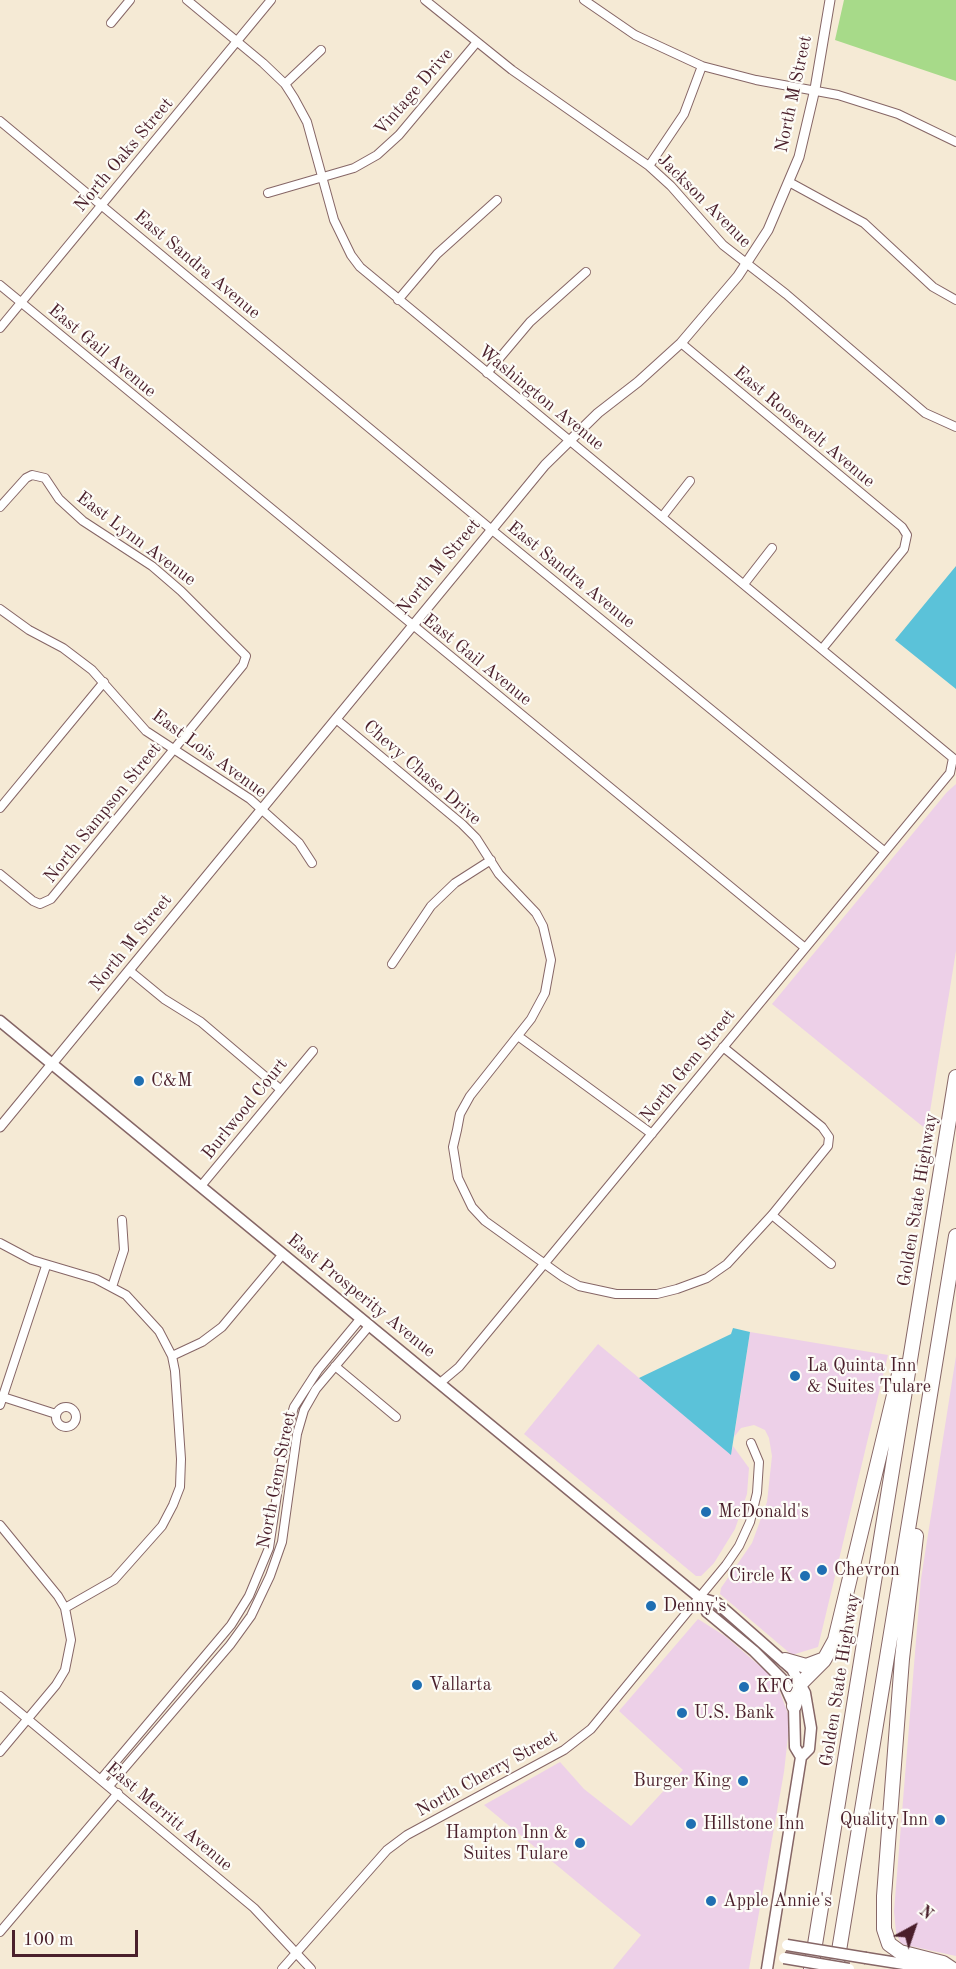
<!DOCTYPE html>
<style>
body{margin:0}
#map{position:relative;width:956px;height:1969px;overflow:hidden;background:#f5ead5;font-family:"Old Standard TT",serif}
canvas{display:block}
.north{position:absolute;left:884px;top:1897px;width:60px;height:60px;-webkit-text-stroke:4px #fdfcf7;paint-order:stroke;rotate:40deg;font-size:16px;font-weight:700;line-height:24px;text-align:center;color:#4a1f2b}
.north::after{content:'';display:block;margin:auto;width:21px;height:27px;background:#4a1f2b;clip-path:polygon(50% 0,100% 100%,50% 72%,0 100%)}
.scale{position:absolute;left:12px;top:1930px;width:126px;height:27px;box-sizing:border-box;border:3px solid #4a1f2b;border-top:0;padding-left:8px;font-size:18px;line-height:21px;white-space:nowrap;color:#4a1f2b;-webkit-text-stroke:4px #fdfcf7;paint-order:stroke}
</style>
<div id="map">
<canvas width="956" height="1969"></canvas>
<div class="north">N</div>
<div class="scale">100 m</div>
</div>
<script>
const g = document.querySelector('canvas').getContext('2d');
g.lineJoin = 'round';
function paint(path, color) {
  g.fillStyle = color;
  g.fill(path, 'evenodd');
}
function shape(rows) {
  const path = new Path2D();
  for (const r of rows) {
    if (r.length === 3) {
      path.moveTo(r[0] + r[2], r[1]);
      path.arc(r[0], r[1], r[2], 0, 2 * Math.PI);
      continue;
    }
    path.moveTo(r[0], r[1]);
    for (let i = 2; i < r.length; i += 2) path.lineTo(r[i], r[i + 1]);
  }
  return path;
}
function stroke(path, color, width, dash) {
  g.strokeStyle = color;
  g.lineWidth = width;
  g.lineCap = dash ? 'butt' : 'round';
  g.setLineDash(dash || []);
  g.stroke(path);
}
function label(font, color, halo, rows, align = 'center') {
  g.font = font + ' "Old Standard TT",serif';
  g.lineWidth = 4.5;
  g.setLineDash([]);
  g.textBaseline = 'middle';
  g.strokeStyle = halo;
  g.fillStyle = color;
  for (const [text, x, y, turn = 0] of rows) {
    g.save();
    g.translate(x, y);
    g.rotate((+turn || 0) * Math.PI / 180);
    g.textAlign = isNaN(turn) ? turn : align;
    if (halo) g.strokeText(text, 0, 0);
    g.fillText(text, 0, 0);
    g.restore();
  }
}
paint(shape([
 [956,784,956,951,927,1130,772,1004,947,792],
 [750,1332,888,1355,818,1647,792,1655,720,1594,721,1588,752,1543,767,1502,772,1456,769,1438,765,1430,754,1425,741,1428,734,1437],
 [598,1344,731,1454,733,1446,749,1468,747,1494,735,1529,714,1563,701,1576,696,1576,524,1434],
 [956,1356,956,1956,901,1944,896,1932,894,1911,921,1579],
 [698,1619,725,1636,775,1679,790,1719,784,1772,749,1969,613,1969,641,1935,484,1805,560,1762,584,1789,631,1826,683,1770,619,1711]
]), '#edd0e8');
paint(shape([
 [844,0,956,0,956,81,835,40]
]), '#a7da89');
paint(shape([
 [956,566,956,689,895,640],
 [733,1328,750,1332,731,1455,639,1378,731,1334]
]), '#5bc2d9');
const minor = shape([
 [187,0,263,63,285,84,294,98,307,122,334,220,351,255,360,267,953,758,950,773,459,1367,440,1383],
 [425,0,512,70,649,166,671,186,723,245,786,294,925,413,956,427],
 [584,0,635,35,702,66,756,80,838,95,898,114,956,142],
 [111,23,130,0],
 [285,84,321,50],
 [0,121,492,530,884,851],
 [649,166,684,114,702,66],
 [789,182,864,223,933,287,956,300],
 [268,193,354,168,377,155,399,135,477,42],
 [0,285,804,947],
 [398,300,437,254,497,200],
 [0,328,271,0],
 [681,343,902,527,907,535,904,549,822,649],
 [487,373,530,322,586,272],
 [0,507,26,478,32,475,45,478,59,499,83,521,152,566,181,591,246,656,243,665,51,899,40,904,33,901,0,874],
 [662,517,690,481],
 [744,584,772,548],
 [0,609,29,630,63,648,92,670,146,731,250,799,299,843,312,863],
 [336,719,462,824,476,838,499,874,536,913,543,926,551,960,545,993,531,1019,470,1096,460,1114,457,1130,453,1147,458,1178,472,1207,485,1221,563,1277,579,1286,616,1294,657,1294,677,1289,707,1278,727,1264,772,1215,828,1146,829,1137,822,1127,723,1047],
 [0,808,104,682],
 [392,964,431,906,455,883,491,860],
 [130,971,164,999,201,1022,280,1089],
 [518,1036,652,1134],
 [201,1186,313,1051],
 [772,1215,831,1264],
 [0,1243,32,1260,96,1279,126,1295,159,1331,172,1356,175,1371,181,1459,180,1487,173,1505,162,1526,114,1580,65,1608],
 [112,1287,124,1250,122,1220],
 [172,1356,202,1342,222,1327,283,1254],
 [335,1366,396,1417],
 [3,1397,56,1414],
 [0,1405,46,1266],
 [66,1417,10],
 [0,1525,58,1596,65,1608,71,1640,65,1670,56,1685,0,1752],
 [0,1696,254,1908,311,1969],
 [101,1779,231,1625,249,1596,269,1548,286,1434,294,1407,318,1370,361,1318],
 [109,1786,230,1645,251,1616,270,1576,282,1542,297,1434,304,1410,316,1389,370,1325],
 [0,1932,118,1793],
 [282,1969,387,1850,407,1835,564,1750,591,1729,726,1565,739,1546,750,1522,757,1493,759,1462,751,1443]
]);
const tertiary = shape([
 [0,1127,545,465,598,413,638,382,681,343,738,276,768,230,799,157,815,89,830,0]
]);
const secondary = shape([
 [0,1021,683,1584,700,1598,717,1603,792,1669,805,1693,811,1728,809,1749,801,1757,767,1969],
 [700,1598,707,1612,754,1651,782,1679,794,1706,795,1747,801,1757],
 [866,1958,935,1969]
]);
const motorway = shape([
 [916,1536,902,1659,884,1896,884,1929,889,1944,900,1952,943,1963,952,1969],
 [785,1660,806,1666,822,1660],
 [794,1706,801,1683,824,1660,835,1640,901,1366],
 [811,1969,956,1077],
 [836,1969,956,1236]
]);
stroke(minor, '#866666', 10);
stroke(tertiary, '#866666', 11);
stroke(secondary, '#866666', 13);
stroke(motorway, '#866666', 16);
stroke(minor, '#fff', 8);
stroke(tertiary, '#fff', 9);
stroke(secondary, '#fff', 10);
stroke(motorway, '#fff', 14);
const secondaryBridge = shape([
 [787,1945,866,1958],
 [784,1958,849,1969]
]);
stroke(secondaryBridge, '#866666', 13, []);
stroke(secondaryBridge, '#fff', 10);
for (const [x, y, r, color] of [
 [139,1081,6,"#1f6fb2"],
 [795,1376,6,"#1f6fb2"],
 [706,1512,6,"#1f6fb2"],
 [822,1570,6,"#1f6fb2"],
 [805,1576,6,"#1f6fb2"],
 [651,1606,6,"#1f6fb2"],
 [417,1685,6,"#1f6fb2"],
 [744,1687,6,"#1f6fb2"],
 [682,1713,6,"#1f6fb2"],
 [743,1781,6,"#1f6fb2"],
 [940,1820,6,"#1f6fb2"],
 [691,1824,6,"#1f6fb2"],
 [580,1843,6,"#1f6fb2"],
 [711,1901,6,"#1f6fb2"]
]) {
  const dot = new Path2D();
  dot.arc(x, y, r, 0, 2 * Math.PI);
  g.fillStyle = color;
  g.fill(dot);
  stroke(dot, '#fdfcf7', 2);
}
label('18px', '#4a1f2b', '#fdfcf7', [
 ["Vintage Drive",414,92,-49],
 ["North M Street",794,94,-78],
 ["North Oaks Street",124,155,-50],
 ["Jackson Avenue",704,201,45],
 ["East Sandra Avenue",197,265,40],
 ["East Gail Avenue",102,351,40],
 ["Washington Avenue",541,398,39],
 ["East Roosevelt Avenue",804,427,40],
 ["East Lynn Avenue",136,539,37],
 ["North M Street",439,567,-50],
 ["East Sandra Avenue",571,575,39],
 ["East Gail Avenue",477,660,39],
 ["East Lois Avenue",209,754,36],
 ["Chevy Chase Drive",422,773,41],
 ["North Sampson Street",103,813,-51],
 ["North M Street",131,943,-51],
 ["North Gem Street",688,1066,-51],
 ["Burlwood Court",245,1109,-51],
 ["Golden State Highway",918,1200,-81],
 ["East Prosperity Avenue",361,1296,39],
 ["North Gem Street",277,1480,-79],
 ["Golden State Highway",840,1680,-81],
 ["North Cherry Street",487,1774,-29],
 ["East Merritt Avenue",169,1817,40]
]);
label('18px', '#4a1f2b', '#fdfcf7', [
 ["C&M",151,1081],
 ["La Quinta Inn",807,1366],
 ["& Suites Tulare",807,1387],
 ["McDonald's",718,1512],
 ["Chevron",834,1570],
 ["Circle K",793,1576,"right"],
 ["Denny's",663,1606],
 ["Vallarta",429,1685],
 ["KFC",756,1687],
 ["U.S. Bank",694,1713],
 ["Burger King",731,1781,"right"],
 ["Quality Inn",928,1820,"right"],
 ["Hillstone Inn",703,1824],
 ["Hampton Inn &",568,1833,"right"],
 ["Suites Tulare",568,1854,"right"],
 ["Apple Annie's",723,1901]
], 'left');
</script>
